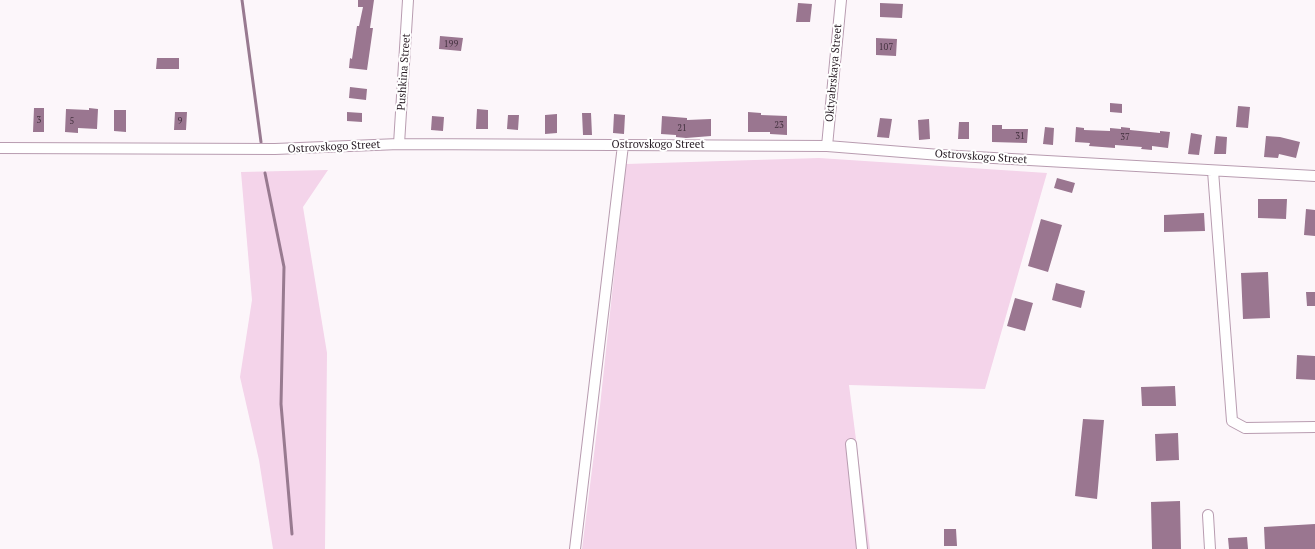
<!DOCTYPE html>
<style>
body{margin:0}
canvas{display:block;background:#fcf6fa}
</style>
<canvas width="1315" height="549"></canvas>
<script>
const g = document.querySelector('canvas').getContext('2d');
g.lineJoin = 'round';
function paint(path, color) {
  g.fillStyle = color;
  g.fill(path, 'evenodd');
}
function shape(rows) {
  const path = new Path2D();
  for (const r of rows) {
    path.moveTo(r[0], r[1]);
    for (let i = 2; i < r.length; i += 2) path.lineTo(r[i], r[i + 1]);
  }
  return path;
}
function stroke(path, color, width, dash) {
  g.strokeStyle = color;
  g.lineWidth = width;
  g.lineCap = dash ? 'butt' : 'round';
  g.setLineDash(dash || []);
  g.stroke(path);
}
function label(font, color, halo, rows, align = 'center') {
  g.font = font + ' "PT Serif",serif';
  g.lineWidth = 4;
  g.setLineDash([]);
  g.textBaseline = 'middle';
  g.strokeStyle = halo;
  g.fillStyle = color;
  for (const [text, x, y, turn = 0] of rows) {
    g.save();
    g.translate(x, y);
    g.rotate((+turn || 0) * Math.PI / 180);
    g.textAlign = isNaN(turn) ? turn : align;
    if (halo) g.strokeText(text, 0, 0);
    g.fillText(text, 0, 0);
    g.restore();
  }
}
paint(shape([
 [819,158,1047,173,985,389,849,385,870,549,582,549,600,406,626,164],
 [328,170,303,207,327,353,325,549,273,549,259,460,240,377,252,300,241,172]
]), '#f4d4ea');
stroke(shape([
 [242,0,261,142],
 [265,173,284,267,281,404,292,534]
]), '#987a90', 3);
paint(shape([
 [358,0,374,0,370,28,373,28,367,70,349,68,350,58,352,59,357,26,359,26,363,7,358,7],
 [798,3,812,4,810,22,796,22],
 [880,3,903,4,902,18,880,17],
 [440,36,463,38,461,51,439,49],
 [876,38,897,39,896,56,876,55],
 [157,58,179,58,179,69,156,69],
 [350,87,367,89,366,100,349,98],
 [1110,103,1122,104,1122,113,1110,112],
 [1238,106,1250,107,1248,128,1236,127],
 [34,108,44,108,44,132,33,132],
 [89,108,98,109,97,129,78,128,78,133,65,132,66,109,89,110],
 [477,109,488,110,488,129,476,129],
 [114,110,126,110,126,132,114,131],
 [175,112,187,112,186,130,174,130],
 [347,112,362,113,362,122,347,121],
 [748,112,761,113,761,115,787,116,787,135,770,134,770,132,748,132],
 [582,113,591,113,592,135,583,135],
 [557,114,557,133,545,134,545,115],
 [614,114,625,115,624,134,613,133],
 [508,115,519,115,518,130,507,129],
 [432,116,444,117,443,131,431,130],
 [662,116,687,118,687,120,711,119,711,136,686,138,676,137,676,135,661,134],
 [880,118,892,119,889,138,877,137],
 [929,119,930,139,919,140,918,120],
 [959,122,969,122,969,139,958,139],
 [992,125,1002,125,1002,129,1028,129,1027,143,992,142],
 [1045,127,1054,128,1053,145,1043,144],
 [1076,127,1084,128,1084,130,1110,131,1110,128,1121,129,1121,127,1130,128,1130,130,1160,133,1160,131,1170,132,1168,148,1152,146,1152,150,1141,149,1142,147,1115,145,1115,148,1089,146,1090,143,1075,142],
 [1191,133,1202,135,1199,155,1188,154],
 [1216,136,1227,137,1226,154,1214,154],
 [1266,136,1280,137,1300,142,1296,158,1279,154,1278,158,1264,157],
 [1057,178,1075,183,1072,193,1054,188],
 [1258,199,1287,199,1286,219,1258,218],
 [1306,209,1315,210,1315,236,1304,235],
 [1204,213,1205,231,1164,232,1164,215],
 [1041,219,1062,225,1048,272,1028,266],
 [1268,272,1270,318,1243,319,1241,273],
 [1056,283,1085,291,1081,308,1052,300],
 [1306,292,1315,292,1315,306,1307,306],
 [1015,298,1033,303,1025,331,1007,326],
 [1297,355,1315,356,1315,380,1296,379],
 [1175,386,1176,406,1142,406,1141,387],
 [1083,419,1104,420,1097,499,1075,496],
 [1178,433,1179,460,1156,461,1155,434],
 [1180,501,1181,549,1152,549,1151,502],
 [1315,524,1315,549,1265,549,1264,527],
 [944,529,956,529,957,546,944,546],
 [1247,537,1248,549,1229,549,1228,538]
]), '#9a7690');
const minor = shape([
 [399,144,408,0],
 [827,146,841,0],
 [0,148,275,149,399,144,827,146,940,155,1315,176],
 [1213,171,1232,421,1245,428,1315,427],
 [851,444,862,549],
 [1208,515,1210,549],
 [575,549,623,145]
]);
stroke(minor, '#b89cb0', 12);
stroke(minor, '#fff', 10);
label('9px', '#44323f', null, [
 ["199",451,44],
 ["107",886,47],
 ["3",39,120],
 ["5",72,121],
 ["9",180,121],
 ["23",779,125],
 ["21",682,128],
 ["31",1020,136],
 ["37",1125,137]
]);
label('11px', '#271c24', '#fff', [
 ["Pushkina Street",404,72,-86],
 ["Oktyabrskaya Street",834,73,-85],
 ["Ostrovskogo Street",658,145],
 ["Ostrovskogo Street",334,147,-3],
 ["Ostrovskogo Street",981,157,4]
]);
</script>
